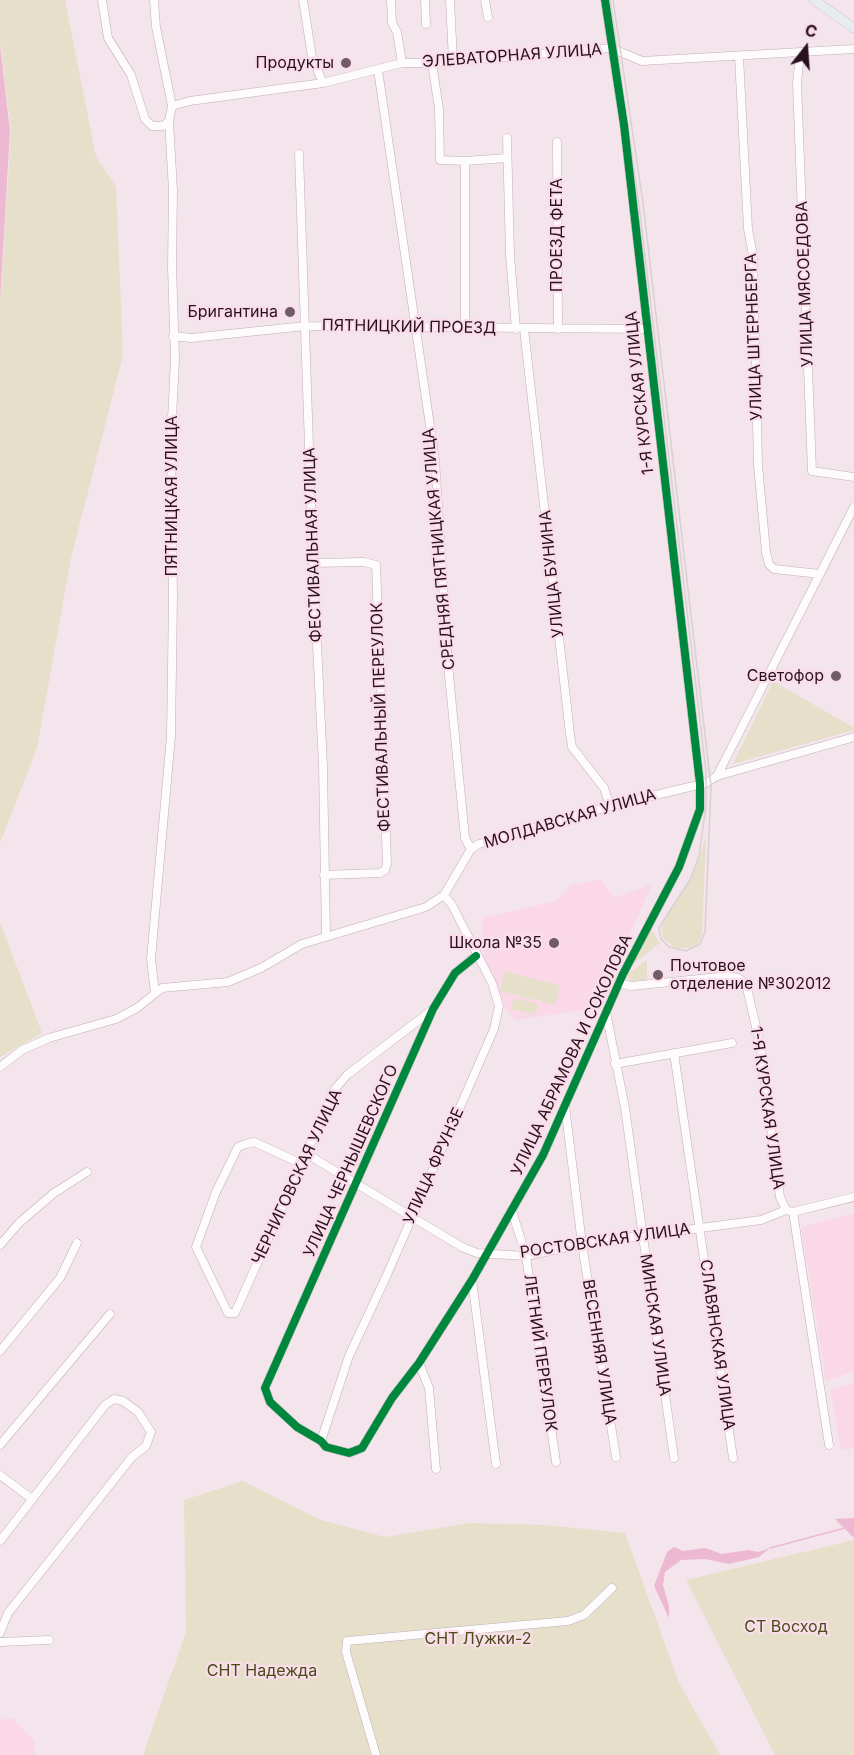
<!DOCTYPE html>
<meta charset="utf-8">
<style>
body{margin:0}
#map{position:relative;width:854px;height:1755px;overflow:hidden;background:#f4e4eb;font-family:Inter,sans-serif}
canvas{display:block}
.north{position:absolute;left:776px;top:18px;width:60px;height:60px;-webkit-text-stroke:4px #fbddea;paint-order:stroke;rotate:17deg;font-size:16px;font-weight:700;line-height:24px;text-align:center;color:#2a111e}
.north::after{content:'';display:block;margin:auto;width:21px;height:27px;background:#2a111e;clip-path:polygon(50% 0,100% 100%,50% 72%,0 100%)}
</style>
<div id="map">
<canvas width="854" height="1755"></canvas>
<div class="north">С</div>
</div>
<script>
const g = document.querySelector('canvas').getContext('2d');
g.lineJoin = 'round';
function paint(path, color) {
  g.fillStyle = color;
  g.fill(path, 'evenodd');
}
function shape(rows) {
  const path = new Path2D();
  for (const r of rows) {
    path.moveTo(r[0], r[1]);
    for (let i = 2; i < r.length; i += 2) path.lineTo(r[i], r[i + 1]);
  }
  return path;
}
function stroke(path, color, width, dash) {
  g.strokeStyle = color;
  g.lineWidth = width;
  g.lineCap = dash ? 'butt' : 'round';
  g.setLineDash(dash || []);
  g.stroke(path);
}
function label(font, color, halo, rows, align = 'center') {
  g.font = font + ' Inter,sans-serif';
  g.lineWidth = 4.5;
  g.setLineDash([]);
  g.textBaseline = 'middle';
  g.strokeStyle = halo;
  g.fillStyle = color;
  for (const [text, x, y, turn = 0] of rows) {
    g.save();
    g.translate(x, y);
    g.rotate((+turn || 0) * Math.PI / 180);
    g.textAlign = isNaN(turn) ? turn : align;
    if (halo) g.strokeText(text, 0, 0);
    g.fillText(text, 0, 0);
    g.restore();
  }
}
paint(shape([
 [601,879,614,898,652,884,597,1008,516,1020,507,1011,484,956,482,918,556,901,571,885],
 [854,1213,854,1371,826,1381,801,1227],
 [854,1383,854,1448,841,1450,830,1389],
 [12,1718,35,1741,34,1755,0,1755,0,1720]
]), '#fad8e7');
paint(shape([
 [0,0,65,0,96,157,116,187,123,355,71,558,37,748,0,843,0,304,11,131,0,41],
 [773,681,854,728,854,730,733,764],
 [706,836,702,936,699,943,690,948,675,948,663,938,661,924,692,878],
 [0,922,42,1033,0,1057],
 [650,928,660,943,633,964],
 [647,960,647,980,629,981,628,974],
 [505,971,560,986,555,1005,500,991],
 [514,998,538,1004,535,1014,511,1009],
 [243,1481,321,1520,385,1537,470,1523,545,1525,625,1533,679,1683,720,1755,143,1755,186,1632,184,1500],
 [854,1540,854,1755,775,1755,686,1580]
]), '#e6e0cb');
paint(shape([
 [0,45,10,131,0,301],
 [854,1518,854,1538,835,1519],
 [674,1547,683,1551,705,1548,722,1554,748,1550,758,1552,770,1548,759,1557,729,1564,705,1559,681,1560,665,1572,663,1585,669,1606,669,1618,654,1586,667,1552]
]), '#edb9d2');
stroke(shape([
 [770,1548,845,1528]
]), '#edb9d2', 1.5);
const minor = shape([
 [102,0,108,38,131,75,145,119,152,126,163,126,169,121],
 [154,0,156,27,172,106,169,121,173,190,172,267,175,359,171,438,173,597,171,736,151,959,155,993],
 [303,0,312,57,323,83],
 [391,0,392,23,397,32,402,63],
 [425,0,426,24],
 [450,0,453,61],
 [485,0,488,17],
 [800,54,797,83,812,471,854,477],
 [739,57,748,229,753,255,758,465,766,552,769,564,774,569,820,574],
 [432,63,439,109,440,160,465,161,465,329],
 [378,70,435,460,448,665,465,838,471,849],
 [172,106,190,101,323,83,402,63,432,63,611,48,642,61,854,49],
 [507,138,510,255,516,329],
 [557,142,558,329],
 [299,154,313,563,323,766,326,935],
 [465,161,507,158],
 [524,329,570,734,572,747,604,788,610,806],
 [173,336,191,338,305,326,647,329],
 [313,563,364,562,376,565,387,864,385,870,380,873,324,875],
 [717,776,854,507],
 [476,956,455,973,433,1009,265,1388,270,1402,297,1427,321,1441,326,1447,349,1453,362,1448,392,1398,419,1363,472,1280,543,1155,623,974,679,867,700,809,700,784,624,125,605,0],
 [619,983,631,986,729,976,738,978,746,984,760,1044,780,1197,786,1210,793,1212],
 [607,1017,625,1108,674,1458],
 [674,1053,733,1458],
 [615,1064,732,1043],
 [0,1067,22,1050,49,1038,116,1019,137,1008,162,988,228,982,261,968,302,944,426,907,444,895,471,849,479,844,610,806,706,783,717,776,854,737],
 [565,1106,582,1244,616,1457],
 [305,1153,462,1247,477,1253,526,1256,594,1242,761,1220,786,1210],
 [300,1163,254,1142,246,1144,238,1147,216,1192,196,1247,228,1313,235,1313,335,1089,347,1075,432,1010],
 [512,1211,526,1256,556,1462],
 [793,1212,829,1445],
 [793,1212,854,1197],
 [0,1245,19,1223,54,1193,87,1172],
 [472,1280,496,1464],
 [0,1351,60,1278,77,1243],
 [419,1363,429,1388,436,1469],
 [321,1441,349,1356,386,1277,494,1029,499,1006,492,983,452,905,444,895],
 [0,1445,110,1314],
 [0,1475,32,1499],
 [0,1541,105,1405,114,1399,123,1401,138,1412,151,1432,146,1446,132,1457,8,1613,0,1633],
 [0,1642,49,1640],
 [376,1755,346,1652,347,1641,568,1621,584,1615,612,1588]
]);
const major = shape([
 [814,0,854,28]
]);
stroke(minor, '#c1aeb7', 9);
stroke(major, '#ccc1c6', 10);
stroke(minor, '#fdfbfc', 8);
stroke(major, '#e6ecf0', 9);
stroke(shape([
 [610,0,639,205,706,771,706,806,699,856,691,878,659,928,661,939,669,947,686,951,700,944,705,932,711,786,643,203,613,0]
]), '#d6d1d3', 1.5);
stroke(shape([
 [476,956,455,973,433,1009,265,1388,270,1402,297,1427,321,1441,326,1447,349,1453,362,1448,392,1398,419,1363,472,1280,543,1155,623,974,679,867,700,809,700,784,624,125,605,0]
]), '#00873e', 8);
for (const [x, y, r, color] of [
 [346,63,6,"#715b66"],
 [290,312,6,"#715b66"],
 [836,676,6,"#715b66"],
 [554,943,6,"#715b66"],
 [658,975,6,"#715b66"]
]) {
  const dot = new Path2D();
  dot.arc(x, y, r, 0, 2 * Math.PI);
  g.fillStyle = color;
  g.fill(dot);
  stroke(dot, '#fbddea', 2);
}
label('16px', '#2a111e', '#fbddea', [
 ["ЭЛЕВАТОРНАЯ УЛИЦА",512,56,-4],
 ["ПРОЕЗД ФЕТА",557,235,-90],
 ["УЛИЦА МЯСОЕДОВА",805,284,-92],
 ["ПЯТНИЦКИЙ ПРОЕЗД",409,327,1],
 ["УЛИЦА ШТЕРНБЕРГА",754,337,-92],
 ["1-Я КУРСКАЯ УЛИЦА",640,393,-96],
 ["ПЯТНИЦКАЯ УЛИЦА",172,496,-90],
 ["ФЕСТИВАЛЬНАЯ УЛИЦА",313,545,-92],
 ["СРЕДНЯЯ ПЯТНИЦКАЯ УЛИЦА",439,549,-95],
 ["УЛИЦА БУНИНА",552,574,-96],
 ["ФЕСТИВАЛЬНЫЙ ПЕРЕУЛОК",381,717,-92],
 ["МОЛДАВСКАЯ УЛИЦА",570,819,-16],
 ["УЛИЦА АБРАМОВА И СОКОЛОВА",572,1055,-65],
 ["1-Я КУРСКАЯ УЛИЦА",767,1108,82],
 ["УЛИЦА ЧЕРНЫШЕВСКОГО",351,1161,-66],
 ["УЛИЦА ФРУНЗЕ",434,1166,-66],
 ["ЧЕРНИГОВСКАЯ УЛИЦА",297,1177,-65],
 ["РОСТОВСКАЯ УЛИЦА",605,1241,-8],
 ["МИНСКАЯ УЛИЦА",655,1325,82],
 ["СЛАВЯНСКАЯ УЛИЦА",717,1345,82],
 ["ВЕСЕННЯЯ УЛИЦА",599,1352,81],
 ["ЛЕТНИЙ ПЕРЕУЛОК",540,1353,82]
]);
label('16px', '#2a111e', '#fbddea', [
 ["Продукты",334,63],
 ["Бригантина",278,312],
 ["Светофор",824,676],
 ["Школа №35",542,943],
 ["Почтовое",670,966,"left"],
 ["отделение №302012",670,984,"left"]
], 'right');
label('16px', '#4b4b17', '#fbddea', [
 ["СТ Восход",786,1627],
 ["СНТ Лужки-2",478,1639],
 ["СНТ Надежда",262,1671]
]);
</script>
